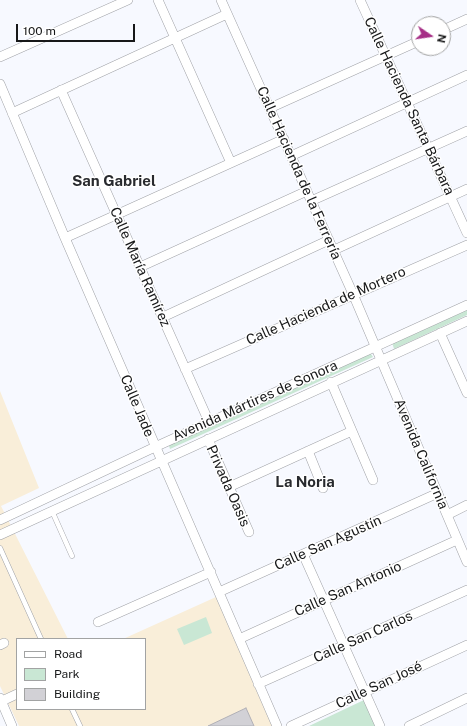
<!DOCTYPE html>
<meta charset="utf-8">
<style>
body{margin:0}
#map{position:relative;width:467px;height:726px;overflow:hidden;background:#f7f9ff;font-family:"Public Sans",sans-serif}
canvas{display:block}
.legend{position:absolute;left:16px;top:638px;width:130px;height:72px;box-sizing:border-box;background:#fff;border:1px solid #a2a3a3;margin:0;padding:5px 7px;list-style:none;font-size:12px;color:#171819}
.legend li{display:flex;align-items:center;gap:8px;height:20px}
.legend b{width:20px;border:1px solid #a2a3a3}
.north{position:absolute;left:411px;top:16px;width:40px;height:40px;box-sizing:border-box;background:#fff;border:1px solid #a2a3a3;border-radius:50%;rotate:103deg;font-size:11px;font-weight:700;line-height:16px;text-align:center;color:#171819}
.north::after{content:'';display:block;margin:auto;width:14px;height:18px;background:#a62f86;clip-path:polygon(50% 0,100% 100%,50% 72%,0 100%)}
.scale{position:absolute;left:16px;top:24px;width:119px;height:18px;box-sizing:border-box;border:2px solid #171819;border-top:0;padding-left:5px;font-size:12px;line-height:14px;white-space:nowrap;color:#171819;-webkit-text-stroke:3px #fff;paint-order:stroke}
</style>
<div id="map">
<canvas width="467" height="726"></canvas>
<ul class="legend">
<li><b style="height:5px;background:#fff"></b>Road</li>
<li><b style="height:11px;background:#c9e7d4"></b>Park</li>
<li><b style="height:11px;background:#d2d1d6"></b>Building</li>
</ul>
<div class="north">N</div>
<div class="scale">100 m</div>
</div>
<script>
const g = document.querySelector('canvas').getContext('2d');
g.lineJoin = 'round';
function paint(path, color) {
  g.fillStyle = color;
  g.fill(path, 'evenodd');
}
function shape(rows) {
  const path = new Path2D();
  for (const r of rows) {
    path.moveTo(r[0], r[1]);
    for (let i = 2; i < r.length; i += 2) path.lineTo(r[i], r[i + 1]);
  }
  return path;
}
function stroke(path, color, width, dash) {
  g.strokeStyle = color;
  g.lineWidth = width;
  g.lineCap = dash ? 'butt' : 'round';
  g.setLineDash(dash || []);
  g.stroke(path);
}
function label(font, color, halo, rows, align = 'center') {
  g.font = font + ' "Public Sans",sans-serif';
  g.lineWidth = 3;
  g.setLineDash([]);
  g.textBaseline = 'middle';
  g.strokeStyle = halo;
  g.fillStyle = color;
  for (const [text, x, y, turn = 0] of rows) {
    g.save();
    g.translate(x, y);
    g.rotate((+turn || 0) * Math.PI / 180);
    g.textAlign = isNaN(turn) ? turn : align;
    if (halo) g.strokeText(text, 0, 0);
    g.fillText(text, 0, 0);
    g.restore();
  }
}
paint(shape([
 [0,391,39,488,1,506,68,639,17,639,17,709,145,709,145,639,123,639,216,597,272,726,19,726,0,686]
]), '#f9eed9');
paint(shape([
 [467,308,467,315,394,349,392,342],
 [369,351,373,357,170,449,168,443],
 [206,617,212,633,184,645,177,629],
 [364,700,376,726,309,726]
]), '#c9e7d4');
const building = shape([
 [246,708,254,726,208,726,246,708]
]);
paint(building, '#d2d1d6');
stroke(building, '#b1b0b6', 1);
const lane = shape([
 [52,511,72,556],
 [0,548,41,639],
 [72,709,80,726]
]);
const street = shape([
 [158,0,231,163],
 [221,0,353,294,467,562],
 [360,0,467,233],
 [443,30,467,19],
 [0,57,128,0],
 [0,84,65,238,277,726],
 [61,90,209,422],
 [270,108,419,41],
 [12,113,227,14],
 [291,156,467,75],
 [311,201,467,131],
 [65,238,284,139],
 [334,250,467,189],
 [140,267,307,191],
 [163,317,329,240],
 [440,333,467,393],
 [185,369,467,245],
 [331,382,373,480],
 [208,439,249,532],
 [308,451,323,488],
 [229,487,352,431],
 [447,515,467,505],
 [0,520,155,447,467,305],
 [0,535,467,321],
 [303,554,380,726],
 [219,592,438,493],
 [98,622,211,572],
 [239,639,457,540],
 [0,645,4,643],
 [258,684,467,590],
 [0,698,12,726],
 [0,702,17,694],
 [291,726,467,645],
 [409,726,467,698]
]);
stroke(lane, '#a0a2a7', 5.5);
stroke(street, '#a0a2a7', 10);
stroke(lane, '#fff', 4.5);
stroke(street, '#fff', 9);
label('14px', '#171819', '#fff', [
 ["Calle Hacienda Santa Bárbara",409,106,65],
 ["Calle Hacienda de la Ferrería",299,173,66],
 ["Calle María Ramírez",140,267,66],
 ["Calle Hacienda de Mortero",326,306,-24],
 ["Avenida Mártires de Sonora",255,401,-24],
 ["Calle Jade",137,406,67],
 ["Avenida California",421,454,67],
 ["Privada Oasis",228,486,66],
 ["Calle San Agustín",328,543,-24],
 ["Calle San Antonio",348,589,-24],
 ["Calle San Carlos",363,637,-24],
 ["Calle San José",379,685,-25]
]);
label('bold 15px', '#282a2e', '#fff', [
 ["San Gabriel",114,181],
 ["La Noria",305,482]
]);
</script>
